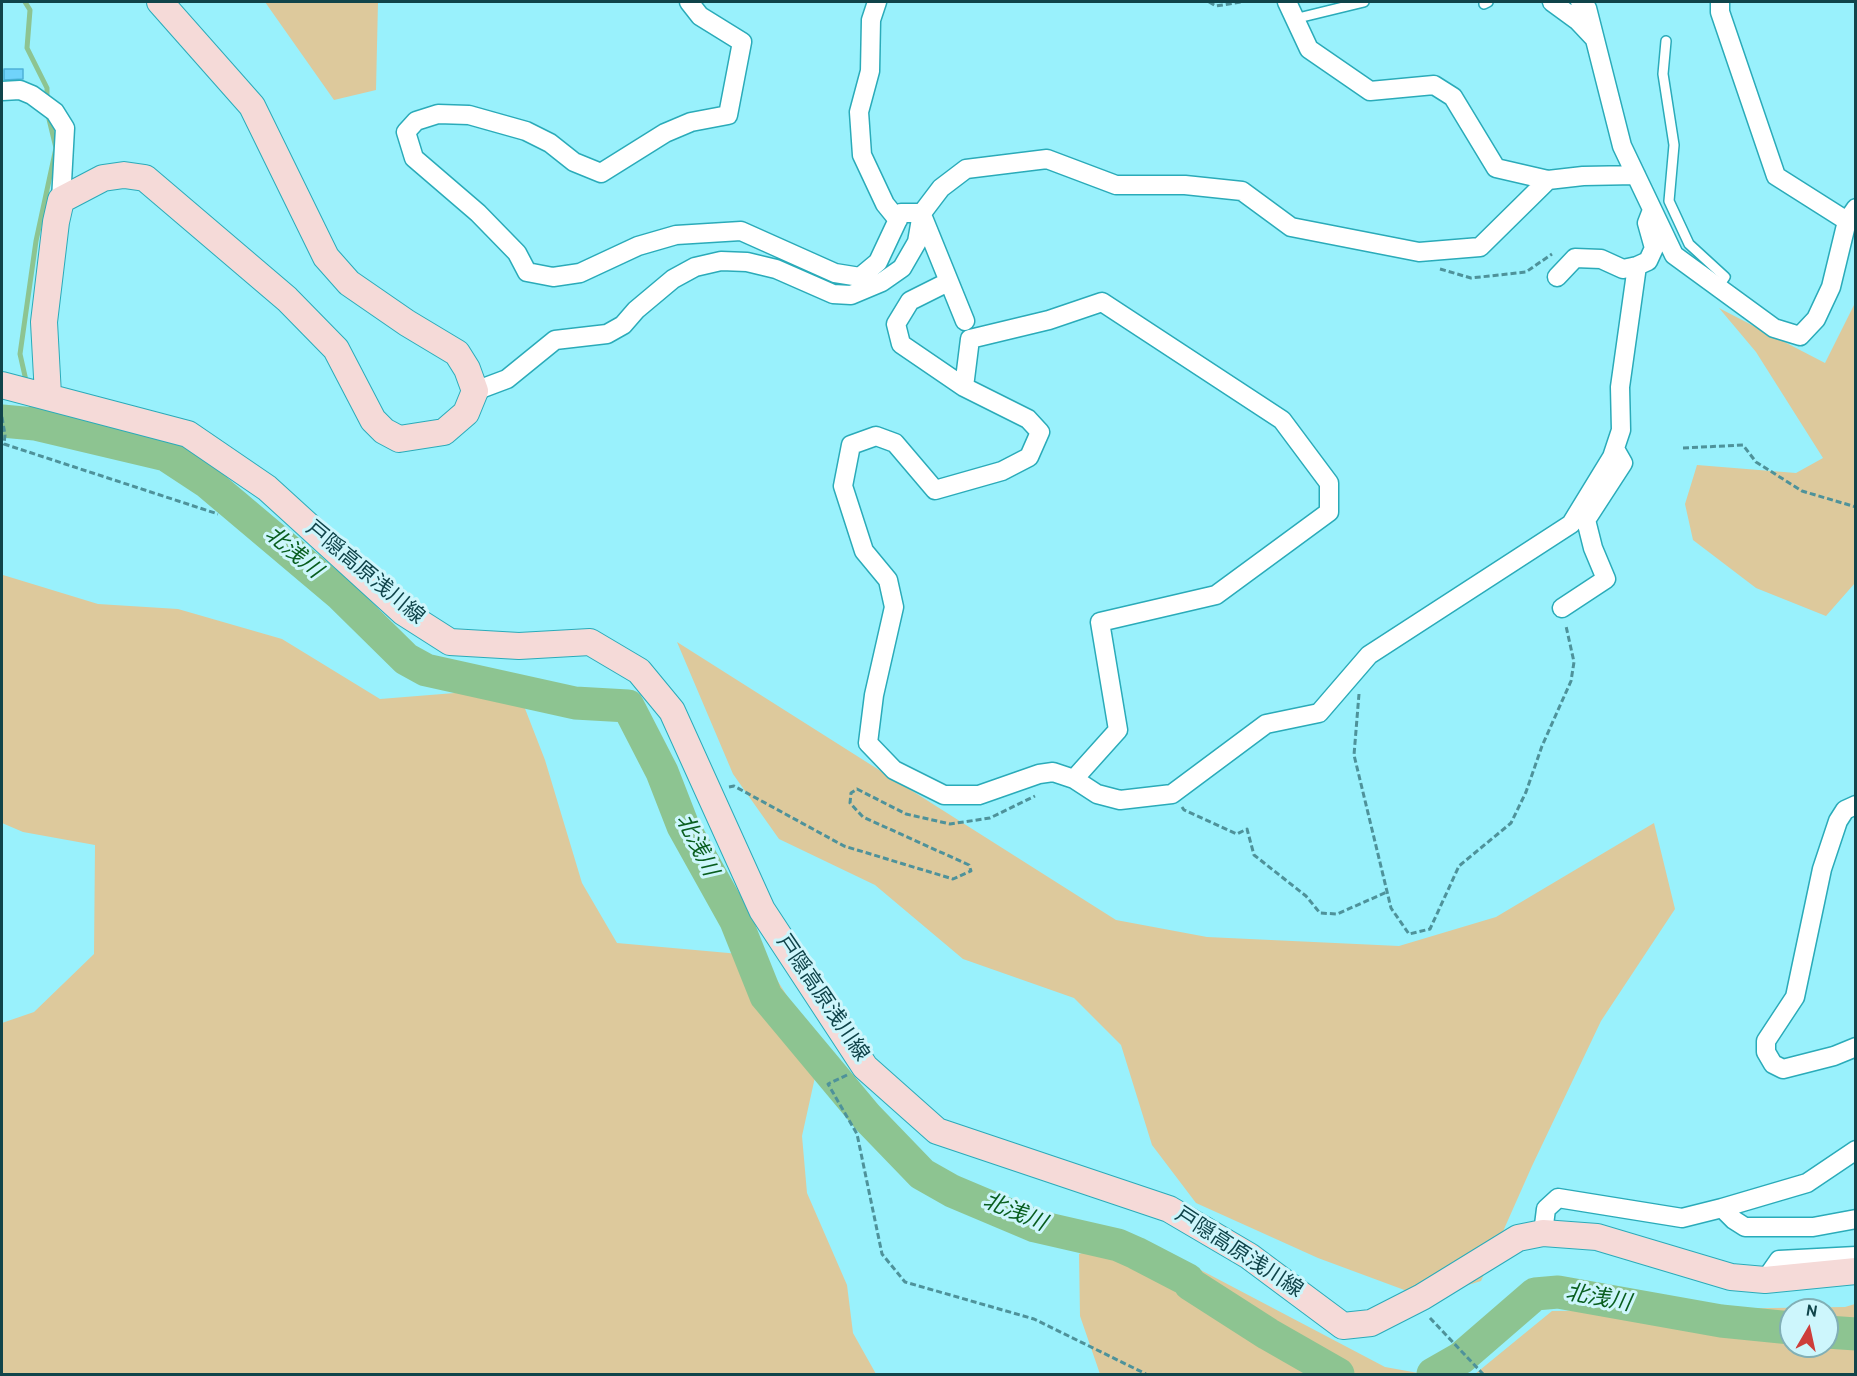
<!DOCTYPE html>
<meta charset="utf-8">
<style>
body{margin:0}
#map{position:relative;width:1857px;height:1376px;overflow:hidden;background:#99f1fc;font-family:Overpass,sans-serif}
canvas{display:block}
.frame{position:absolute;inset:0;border:3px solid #10444a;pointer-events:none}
.north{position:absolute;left:1779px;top:1298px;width:60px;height:60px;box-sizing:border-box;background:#cdf6fc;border:2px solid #81afb5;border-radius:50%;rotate:9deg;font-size:16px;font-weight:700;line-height:24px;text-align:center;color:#10444a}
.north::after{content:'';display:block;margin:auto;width:21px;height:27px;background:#cd3e3a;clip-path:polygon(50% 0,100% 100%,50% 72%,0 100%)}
</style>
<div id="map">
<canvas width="1857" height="1376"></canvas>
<div class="frame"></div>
<div class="north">N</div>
</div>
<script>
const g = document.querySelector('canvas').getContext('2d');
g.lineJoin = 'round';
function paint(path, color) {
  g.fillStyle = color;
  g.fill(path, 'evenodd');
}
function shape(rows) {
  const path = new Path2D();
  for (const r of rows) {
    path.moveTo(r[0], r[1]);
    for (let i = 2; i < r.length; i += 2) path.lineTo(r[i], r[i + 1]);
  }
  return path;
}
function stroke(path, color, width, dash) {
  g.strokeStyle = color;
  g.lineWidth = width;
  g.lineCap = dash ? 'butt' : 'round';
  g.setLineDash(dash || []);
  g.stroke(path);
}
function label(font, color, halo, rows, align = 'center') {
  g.font = font + ' Overpass,"Noto Sans JP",sans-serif';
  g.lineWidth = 6;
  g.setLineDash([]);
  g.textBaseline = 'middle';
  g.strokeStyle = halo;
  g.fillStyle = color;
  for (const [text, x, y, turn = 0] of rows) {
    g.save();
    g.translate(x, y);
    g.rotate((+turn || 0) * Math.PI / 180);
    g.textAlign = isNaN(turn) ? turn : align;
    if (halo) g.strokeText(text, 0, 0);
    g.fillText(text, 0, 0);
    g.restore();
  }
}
paint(shape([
 [265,2,378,2,376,90,334,100],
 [1855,303,1855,583,1826,616,1756,588,1693,540,1685,504,1697,465,1796,473,1823,458,1756,352,1719,308,1825,363],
 [3,575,98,604,178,609,282,639,380,699,517,688,545,760,582,883,617,943,762,956,821,1050,802,1136,807,1193,847,1285,853,1333,876,1374,2,1374,2,1023,34,1012,94,954,95,845,23,832,2,823],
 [677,642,1116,920,1207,937,1399,946,1496,917,1654,823,1675,909,1601,1021,1532,1166,1481,1281,1426,1298,1318,1258,1196,1203,1152,1145,1121,1045,1074,998,963,959,875,885,779,839,733,774],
 [1136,1236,1385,1367,1424,1374,1100,1374,1080,1316,1079,1254],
 [1855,1304,1855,1374,1475,1374,1552,1311,1845,1307],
 [1791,1310,1827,1310,1827,1346,1791,1346]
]), '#ddc99c');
stroke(shape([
 [25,2,30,10,27,48,47,88,47,102],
 [27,385,20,354,36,241,56,148,47,111],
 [30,400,35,424]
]), '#8dc491', 5);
stroke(shape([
 [2,421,35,424,166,455,207,482,341,595,406,659,426,670,575,703,628,706,662,772,683,826,736,921,766,996,867,1117,922,1174,952,1191,1035,1226,1118,1245,1136,1253,1188,1280,1190,1284,1268,1334,1338,1374],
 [1827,1332,1856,1334],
 [1433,1374,1461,1358,1535,1294,1558,1292,1721,1321,1791,1328]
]), '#8dc491', 33);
const building = shape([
 [4,69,23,69,23,79,4,80,4,69]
]);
paint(building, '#70d3fa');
stroke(building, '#4db1d7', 1.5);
const lane = shape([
 [1484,4,1488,2],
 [1294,19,1364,2],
 [1666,41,1663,74,1674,145,1669,201,1689,244,1725,277,1718,287]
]);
const street = shape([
 [689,2,700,16,742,42,728,115,691,122,665,133,601,173,574,162,550,143,526,131,469,115,438,114,416,121,406,132,414,158,478,213,517,253,527,272,553,277,580,273,638,246,676,235,741,231,835,273,860,277,878,262,901,213,922,213],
 [877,2,871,20,870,71,859,112,862,155,885,204,898,220],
 [1287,2,1309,49,1370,91,1434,85,1453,97,1496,168,1548,180,1583,176,1636,175],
 [1552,2,1578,21,1594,38],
 [1580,2,1587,8,1622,146,1674,255,1774,328,1800,336,1816,319,1831,287,1847,221,1856,208],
 [1720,2,1720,12,1776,176,1847,221],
 [2,91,20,90,32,95,55,112,65,128,61,200],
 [922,215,965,321],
 [1557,277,1575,258,1601,259,1623,269,1637,266],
 [948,282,910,301,896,324,901,344,964,387,1028,419,1040,432,1029,457,1002,471,935,490,895,443,876,436,851,445,843,486,864,551,888,580,894,607,874,695,868,743,894,770,944,795,979,795,1039,774,1053,772,1074,779],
 [964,387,970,339,1049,320,1102,302,1282,420,1329,483,1329,512,1216,595,1100,622,1118,730,1074,779,1097,794,1120,800,1172,794,1266,724,1319,713,1369,655,1571,524,1612,457,1621,430,1620,387,1637,266,1648,261,1654,248,1647,223,1652,210],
 [475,391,507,379,555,340,607,334,623,325,636,310,673,279,695,267,721,261,747,262,776,269,833,294,851,295,882,282,902,268,917,242,922,213,941,188,966,169,1047,159,1116,185,1185,185,1242,191,1291,227,1419,252,1480,247,1548,180],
 [1562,608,1606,579,1593,548,1586,520,1623,463,1615,449],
 [1856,805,1845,810,1838,821,1822,869,1795,997,1766,1041,1766,1052,1773,1064,1783,1069,1834,1056,1856,1047],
 [1856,1150,1807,1183,1722,1208,1734,1220,1745,1227,1813,1227,1856,1219],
 [1543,1233,1546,1209,1558,1198,1682,1218,1722,1208],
 [1765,1280,1779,1260,1856,1256]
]);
const secondary = shape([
 [2,385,188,434,267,488,403,612,450,642,519,646,590,642,639,671,672,711,762,910,865,1067,937,1131,1169,1209,1249,1256,1343,1326,1371,1323,1422,1297,1518,1238,1543,1233,1597,1237,1731,1277,1765,1280,1856,1271],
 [48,395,44,322,56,222,61,200,103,178,124,175,145,178,287,299,336,349,373,420,384,431,399,439,444,432,466,413,475,391,467,369,457,353,407,323,349,283,326,257,252,106,160,2]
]);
stroke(lane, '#2aabb9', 12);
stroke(street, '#2aabb9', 21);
stroke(secondary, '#2aabb9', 28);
stroke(shape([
 [1209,2,1216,6,1241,2],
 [1440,269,1471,278,1526,272,1552,254],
 [2,417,5,435,4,444,218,514],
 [1683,448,1743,445,1756,462,1802,491,1856,507],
 [1359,694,1354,755,1391,908,1409,934,1430,929,1459,866,1511,823,1526,792,1542,746,1571,681,1574,662,1566,626],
 [729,787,734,786,844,846,953,879,971,871,969,865,863,817,850,803,851,793,857,789,906,814,950,824,990,818,1035,796],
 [1182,807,1184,810,1237,834,1247,829,1254,855,1306,896,1320,913,1337,914,1387,892],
 [847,1075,828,1084,857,1134,882,1254,905,1282,1034,1319,1146,1374],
 [1430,1318,1483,1374]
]), '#4e929a', 3, [6, 3]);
stroke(lane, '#fff', 9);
stroke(street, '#fff', 18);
stroke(secondary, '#f5dad8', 26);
label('21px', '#10444a', '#cdf6fc', [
 ["戸隠高原浅川線",364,574,40],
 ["戸隠高原浅川線",821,999,56],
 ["戸隠高原浅川線",1238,1254,33]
]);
label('italic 22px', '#095e1f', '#cdf6fc', [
 ["北浅川",292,554,40],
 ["北浅川",695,846,63],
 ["北浅川",1014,1214,22],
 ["北浅川",1598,1300,10]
]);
</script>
